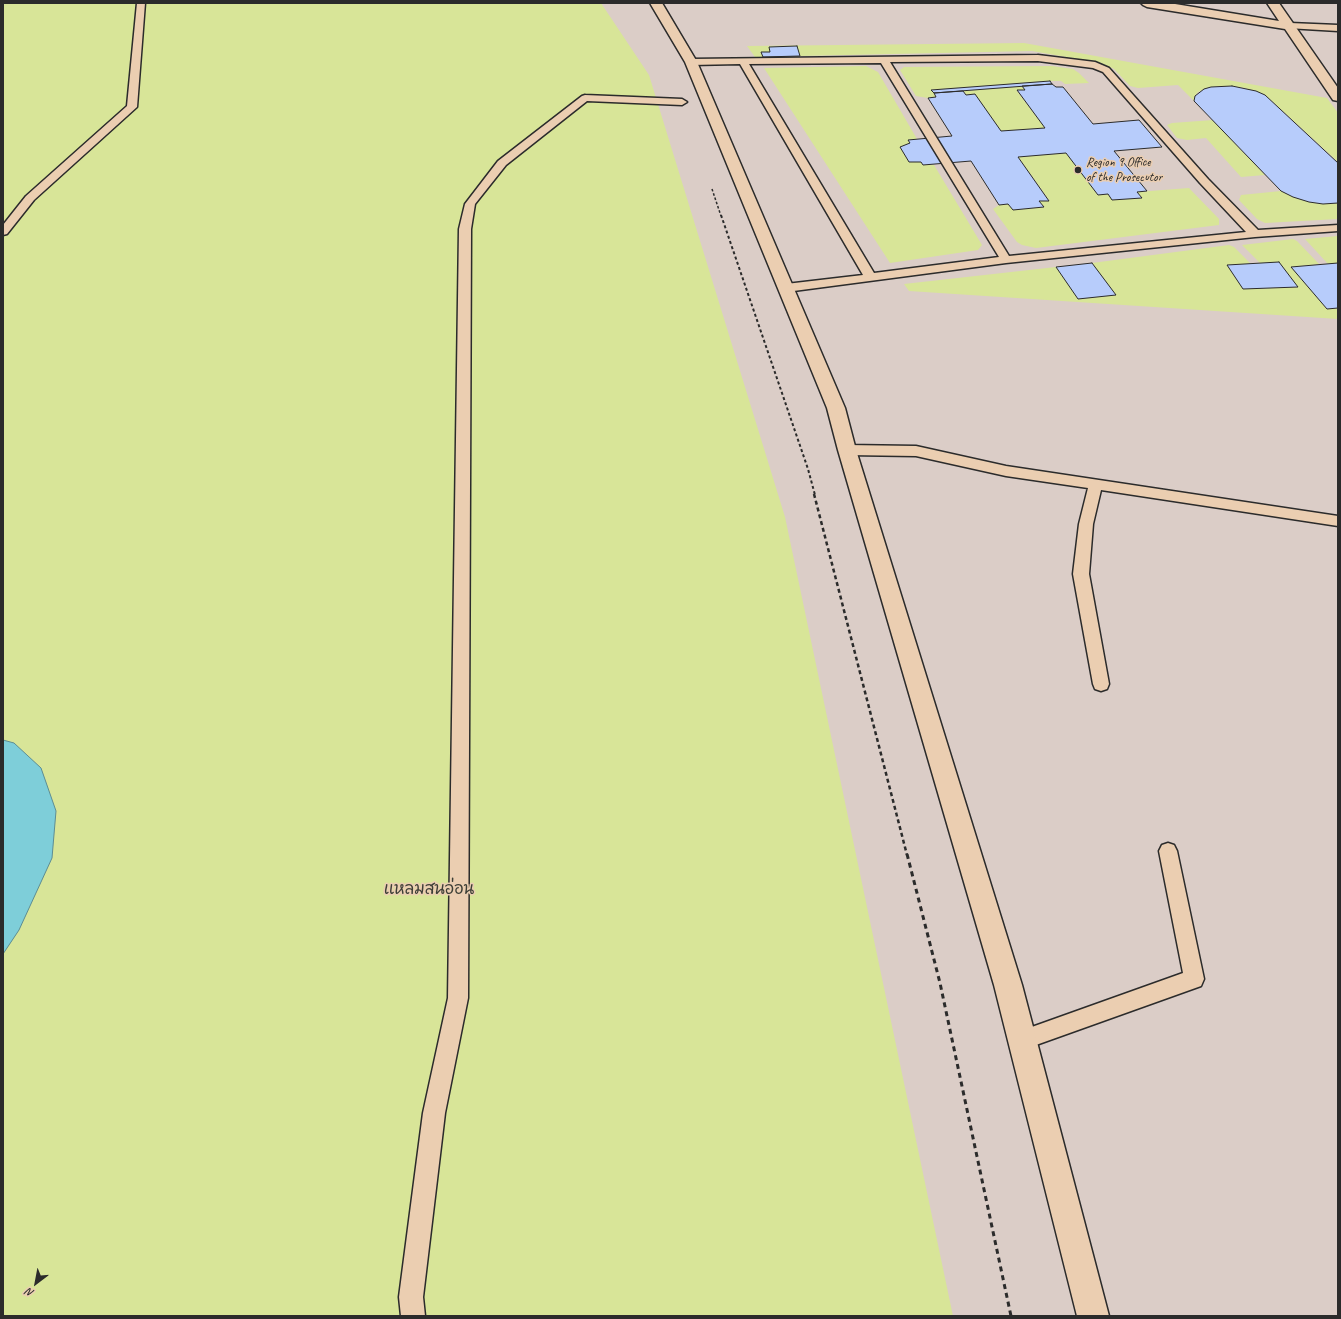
<!DOCTYPE html>
<meta charset="utf-8">
<style>
body{margin:0}
#map{position:relative;width:1341px;height:1319px;overflow:hidden;background:#dbcdc7;font-family:Caveat,sans-serif}
canvas{display:block}
.frame{position:absolute;inset:0;border:4px solid #2b2b2b;pointer-events:none}
.north{position:absolute;left:16px;top:1263px;width:40px;height:40px;-webkit-text-stroke:3px #ebceb1;paint-order:stroke;rotate:212deg;font-size:11px;font-weight:700;line-height:16px;text-align:center;color:#2b2b2b}
.north::after{content:'';display:block;margin:auto;width:14px;height:18px;background:#2b2b2b;clip-path:polygon(50% 0,100% 100%,50% 72%,0 100%)}
</style>
<div id="map">
<canvas width="1341" height="1319"></canvas>
<div class="frame"></div>
<div class="north">N</div>
</div>
<script>
const g = document.querySelector('canvas').getContext('2d');
g.lineJoin = 'round';
function paint(path, color) {
  g.fillStyle = color;
  g.fill(path, 'evenodd');
}
function shape(rows) {
  const path = new Path2D();
  for (const r of rows) {
    path.moveTo(r[0], r[1]);
    for (let i = 2; i < r.length; i += 2) path.lineTo(r[i], r[i + 1]);
  }
  return path;
}
function stroke(path, color, width, dash) {
  g.strokeStyle = color;
  g.lineWidth = width;
  g.lineCap = dash ? 'butt' : 'round';
  g.setLineDash(dash || []);
  g.stroke(path);
}
function label(font, color, halo, rows, align = 'center') {
  g.font = font + ' Caveat,"Playpen Sans Thai",sans-serif';
  g.lineWidth = 3;
  g.setLineDash([]);
  g.textBaseline = 'middle';
  g.strokeStyle = halo;
  g.fillStyle = color;
  for (const [text, x, y, turn = 0] of rows) {
    g.save();
    g.translate(x, y);
    g.rotate((+turn || 0) * Math.PI / 180);
    g.textAlign = isNaN(turn) ? turn : align;
    if (halo) g.strokeText(text, 0, 0);
    g.fillText(text, 0, 0);
    g.restore();
  }
}
paint(shape([
 [3,3,601,3,649,75,785,517,953,1316,3,1316],
 [1024,43,1327,98,1338,113,1338,162,1265,95,1245,88,1232,86,1211,87,1198,92,1195,96,1194,101,1178,85,1138,88,1130,86,1114,69,1101,63,1032,51,800,56,796,46,769,47,770,52,762,52,763,57,755,57,747,46],
 [866,66,878,72,917,139,908,140,910,143,909,162,921,162,923,165,934,165,982,245,978,250,890,263,764,68],
 [1052,66,1073,69,1079,73,1089,83,1065,84,1061,81,1050,81,932,90,936,97,928,98,916,96,900,70,904,67],
 [1022,86,1025,90,1017,91,1045,128,1001,131,963,91],
 [1213,120,1265,175,1241,177,1206,138,1187,140,1177,138,1167,125,1172,123],
 [1066,153,1098,195,1108,194,1112,200,1141,198,1137,192,1189,188,1219,219,1219,225,1036,248,1022,245,1017,242,993,209,999,205,1008,204,1013,210,1044,207,1039,201,1049,200,1018,157],
 [1281,191,1293,197,1309,202,1323,204,1338,203,1338,219,1265,223,1257,219,1239,200,1241,195],
 [1338,236,1338,263,1328,264,1305,239],
 [1293,239,1297,241,1319,264,1292,267,1327,309,1338,308,1338,319,909,291,904,284,1056,267,1078,299,1115,295,1092,263,1229,245,1234,247,1251,264,1227,265,1243,289,1297,287,1260,263,1242,245]
]), '#d8e598');
const water = shape([
 [3,740,14,743,41,768,56,811,52,858,19,930,3,954,3,740]
]);
paint(water, '#7eced9');
stroke(water, '#5d8d93', 1);
const building = shape([
 [797,46,800,56,763,57,761,52,770,52,769,47,797,46],
 [1050,81,1052,84,934,93,931,90,1050,81],
 [1052,84,1056,87,1063,87,1093,124,1139,120,1162,147,1114,151,1147,191,1137,192,1142,198,1112,200,1108,194,1098,195,1066,153,1018,157,1049,201,1039,201,1044,207,1013,210,1008,204,999,205,971,161,923,165,921,162,909,162,900,147,910,143,908,140,952,136,928,98,936,97,934,93,963,91,966,95,975,94,1001,131,1045,128,1017,90,1025,90,1022,86,1052,84],
 [1232,86,1256,91,1265,95,1338,163,1338,203,1323,204,1309,202,1293,197,1281,191,1194,101,1195,96,1204,89,1211,87,1232,86],
 [1279,262,1298,287,1243,289,1227,265,1279,262],
 [1092,263,1116,295,1078,299,1056,267,1092,263],
 [1338,263,1338,308,1327,309,1291,267,1338,263]
]);
paint(building, '#b7ccfb');
stroke(building, '#2b2b2b', 1);
const service = shape([
 [137,3,145,3,137,107,34,200,7,234,3,235,3,225,26,196,127,106,137,3],
 [1290,23,1338,25,1338,31,1287,28,1286,26,1290,23],
 [1038,55,1095,62,1109,68,1208,179,1258,230,1338,225,1338,231,1255,237,1006,263,786,292,782,290,780,288,782,286,786,284,863,275,740,64,691,65,686,62,691,59,1038,55],
 [1038,61,1093,68,1103,72,1200,183,1246,232,1009,256,890,62,1038,61],
 [881,63,999,257,874,273,749,64,881,63],
 [585,95,682,99,687,102,682,105,587,101,506,165,475,204,471,229,468,998,445,1113,423,1297,425,1316,401,1316,399,1297,423,1113,448,998,459,229,465,204,498,161,582,96,585,95],
 [847,445,916,446,1006,466,1338,516,1338,526,1101,490,1093,524,1089,574,1109,684,1107,689,1101,691,1095,689,1093,684,1073,574,1079,524,1088,488,1006,476,916,456,847,455,842,453,840,450,842,447,847,445],
 [1168,843,1174,845,1177,851,1204,979,1201,986,1022,1050,1015,1047,1012,1040,1015,1033,1183,973,1159,851,1162,845,1168,843]
]);
const minor = shape([
 [1141,3,1169,3,1279,21,1267,3,1279,3,1338,88,1338,101,1333,100,1285,29,1147,7,1143,5,1141,3]
]);
const tertiary = shape([
 [650,3,662,3,697,62,845,408,856,450,1022,985,1109,1316,1077,1316,994,985,838,450,827,408,685,62,650,3]
]);
stroke(service, '#2b2b2b', 3);
stroke(minor, '#2b2b2b', 3);
stroke(tertiary, '#2b2b2b', 3);
stroke(shape([
 [712,189,721,216]
]), '#2b2b2b', 1.5, [2.5, 2]);
stroke(shape([
 [721,215,808,469,815,495]
]), '#2b2b2b', 2, [3, 2.5]);
stroke(shape([
 [814,494,907,855]
]), '#2b2b2b', 2.5, [4, 3]);
stroke(shape([
 [907,854,940,983,1011,1316]
]), '#2b2b2b', 3, [5, 4]);
paint(service, '#ebceb1');
paint(minor, '#ebceb1');
paint(tertiary, '#ebceb1');
for (const [x, y, r, color] of [
 [1078,170,4,"#2b2b2b"]
]) {
  const dot = new Path2D();
  dot.arc(x, y, r, 0, 2 * Math.PI);
  g.fillStyle = color;
  g.fill(dot);
  stroke(dot, '#ebceb1', 1.5);
}
label('13px', '#2b2b2b', '#ebceb1', [
 ["Region 9 Office",1086,163],
 ["of the Prosecutor",1086,178]
], 'left');
label('16px', '#3c3e36', '#ebceb1', [
 ["แหลมสนอ่อน",429,890]
]);
</script>
